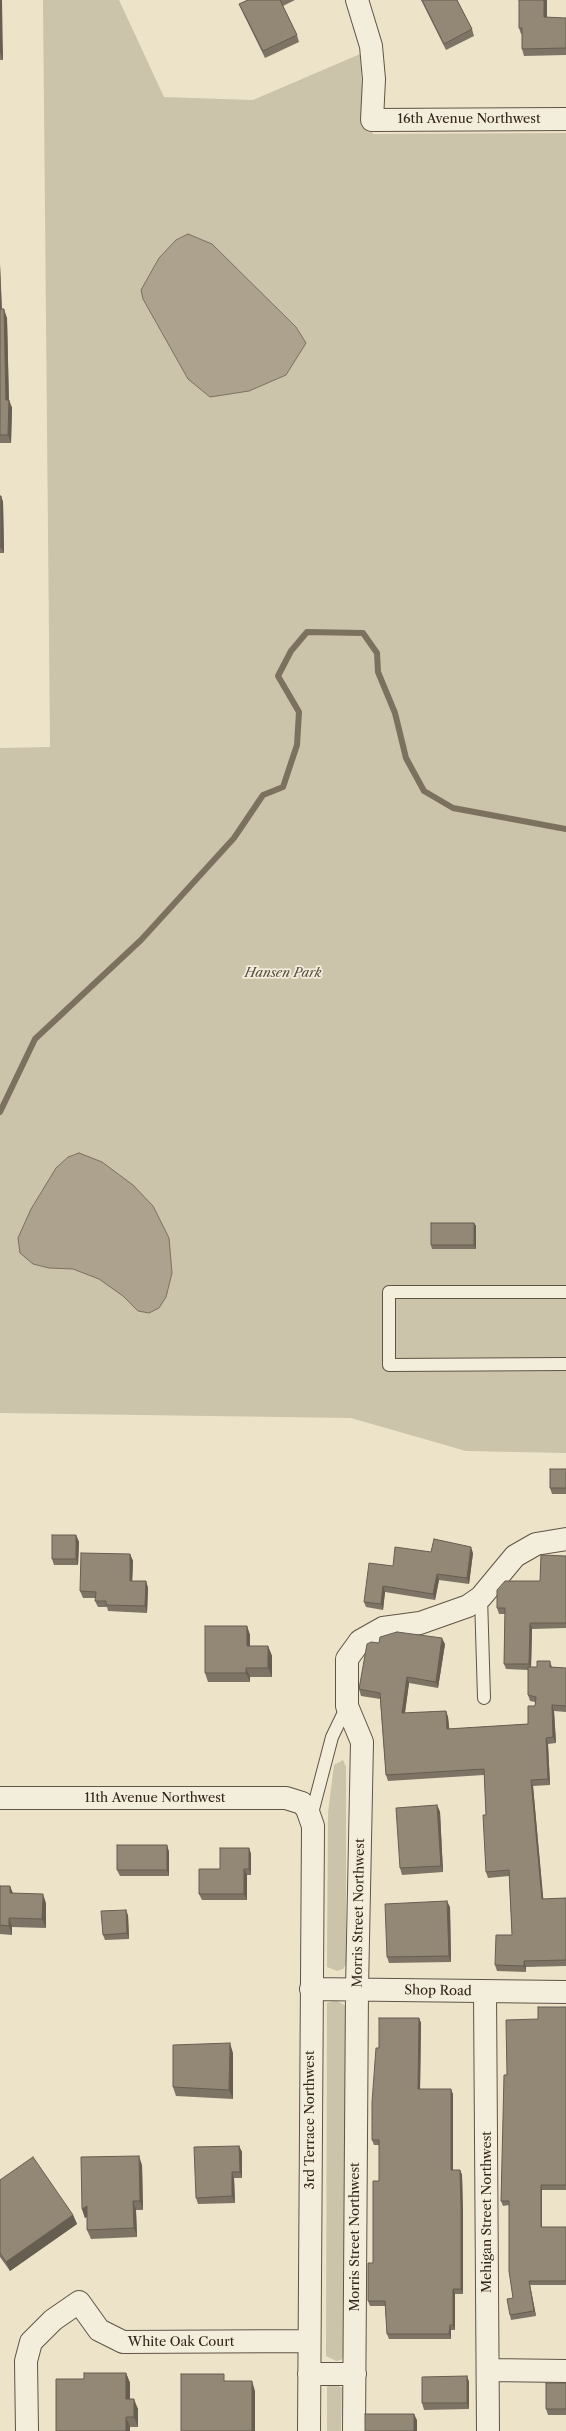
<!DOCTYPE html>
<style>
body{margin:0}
canvas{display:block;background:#ece3c9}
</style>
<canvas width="566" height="2431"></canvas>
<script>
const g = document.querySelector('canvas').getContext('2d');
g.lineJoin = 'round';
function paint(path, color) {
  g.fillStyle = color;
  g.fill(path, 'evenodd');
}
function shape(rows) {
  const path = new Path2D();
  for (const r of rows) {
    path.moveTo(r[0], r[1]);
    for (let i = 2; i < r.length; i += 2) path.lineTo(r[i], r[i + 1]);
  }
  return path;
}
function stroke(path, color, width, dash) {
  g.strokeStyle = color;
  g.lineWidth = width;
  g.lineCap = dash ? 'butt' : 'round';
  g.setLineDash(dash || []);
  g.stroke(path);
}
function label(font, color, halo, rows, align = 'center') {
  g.font = font + ' "Libre Caslon Text",serif';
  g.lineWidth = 3.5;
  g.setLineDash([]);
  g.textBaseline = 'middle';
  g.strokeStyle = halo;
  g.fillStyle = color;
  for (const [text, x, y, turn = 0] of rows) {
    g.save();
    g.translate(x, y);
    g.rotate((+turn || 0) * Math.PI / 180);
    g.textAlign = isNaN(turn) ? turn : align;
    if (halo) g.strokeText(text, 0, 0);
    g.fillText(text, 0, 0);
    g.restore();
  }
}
paint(shape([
 [43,0,119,0,164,97,253,100,360,54,364,118,373,134,566,133,566,1453,466,1451,351,1418,0,1413,0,748,50,747],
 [343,1760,346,1767,346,1964,343,1969,337,1971,327,1967,328,1813,334,1765],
 [336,2000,346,2006,344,2355,341,2360,336,2361,326,2356,327,2003],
 [329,2385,337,2385,342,2388,341,2431,327,2431,327,2387]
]), '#ccc3ab');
const water = shape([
 [188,234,212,244,296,327,306,343,286,375,249,391,210,397,188,379,143,299,141,290,159,258,176,240,188,234],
 [79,1153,102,1162,133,1185,153,1206,169,1238,172,1273,166,1297,159,1308,149,1313,138,1311,123,1296,99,1279,73,1269,49,1268,33,1264,20,1253,18,1238,31,1209,56,1168,68,1157,79,1153]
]);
paint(water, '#ada28d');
stroke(water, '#7c705f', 1);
stroke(shape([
 [0,1112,35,1039,141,940,234,838,263,795,283,787,297,745,299,712,278,676,291,651,307,632,363,633,377,653,378,672,395,713,406,758,424,791,453,808,566,829]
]), '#7c705f', 6);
const lane = shape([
 [566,1292,389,1292,389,1365,566,1364],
 [481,1597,484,1698],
 [311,1817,332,1737,347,1706]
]);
const street = shape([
 [357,0,371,46,374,79,372,120,566,119],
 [0,1798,286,1798,302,1803,307,1809,313,1826,309,2431],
 [311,1989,566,1992],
 [485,1992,488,2431],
 [488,2370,566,2371],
 [309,2374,355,2374],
 [27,2431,26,2361,31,2342,53,2320,79,2302,99,2330,123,2342,309,2341],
 [354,2431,357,1989,362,1742,347,1706,347,1659,360,1641,383,1628,420,1623,468,1606,481,1597,515,1556,536,1544,566,1539]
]);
stroke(lane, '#605445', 14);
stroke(street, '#605445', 24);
stroke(lane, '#f3eddc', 12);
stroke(street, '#f3eddc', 22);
paint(shape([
 [0,0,3,60,0,60],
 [248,0,295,0,283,6,297,35,299,42,265,58,242,11,239,4],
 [421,0,457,0,472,29,474,36,446,50],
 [519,0,547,0,547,18,566,18,566,55,524,56,522,49,522,34,521,34,519,28],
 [0,264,2,309,7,318,9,400,12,408,11,443,0,443,0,461],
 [0,496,1,496,3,502,4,553,0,553],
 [474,1223,476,1226,476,1249,432,1249,431,1245],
 [566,1469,566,1494,552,1494,550,1488],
 [76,1535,79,1542,78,1565,54,1565,52,1559],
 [431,1552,473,1553,469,1584,439,1580,435,1600,385,1592,383,1610,366,1607,364,1602,393,1566],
 [130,1554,133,1561,132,1581,146,1581,148,1588,147,1613,108,1611,107,1607,98,1607,95,1601,96,1598,83,1598,80,1591],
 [566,1556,566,1628,532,1629,531,1667,537,1667,550,1661,552,1667,566,1668,566,1712,554,1711,556,1743,548,1744,550,1785,533,1786,543,1899,566,1898,566,1966,526,1967,526,1972,497,1971,495,1965,512,1935,509,1876,488,1878,486,1872,486,1815,484,1775,388,1781,386,1775,380,1699,361,1696,359,1689,379,1643,445,1644,438,1688,409,1683,405,1713,446,1711,448,1717,449,1729,528,1724,535,1706,535,1702,530,1701,528,1695,528,1670,506,1669,504,1664,505,1614,499,1614,497,1608,540,1581],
 [247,1626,250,1635,250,1646,268,1646,272,1656,272,1677,250,1677,250,1682,208,1682,205,1673],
 [437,1805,440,1812,443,1872,402,1875,400,1868],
 [167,1845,169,1852,169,1876,120,1876,117,1870],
 [249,1848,251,1854,251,1875,247,1875,247,1900,202,1900,199,1894,220,1869],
 [0,1886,10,1886,13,1893,46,1903,46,1928,12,1927,12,1935,0,1934],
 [450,1907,451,1962,389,1963,387,1957],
 [128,1915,129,1939,105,1940,103,1935],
 [566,2007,566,2190,542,2190,542,2227,566,2227,566,2285,530,2285,536,2316,511,2320,510,2315,513,2298,509,2205,503,2206,501,2201,507,2075,538,2019],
 [419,2018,421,2023,420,2089,453,2094,453,2170,460,2170,462,2175,463,2214,463,2294,455,2294,455,2330,451,2330,451,2339,389,2339,387,2334,385,2306,370,2306,368,2301,373,2263,379,2181,379,2145,374,2145,372,2140,379,2048],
 [233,2053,233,2099,176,2096,173,2087],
 [239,2146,242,2152,242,2178,234,2178,235,2203,198,2204,196,2198],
 [142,2165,143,2210,136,2210,137,2237,91,2239,87,2230,87,2217,85,2218,82,2209],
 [0,2180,73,2215,77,2224,10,2271,0,2257],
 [126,2373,130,2383,130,2399,138,2409,138,2427,130,2427,130,2431,84,2379],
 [467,2376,469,2382,469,2409,424,2410,422,2403],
 [566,2383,566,2415,548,2415,546,2409]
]), '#7e7465');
paint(shape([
 [0,0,2,0,3,60,0,52],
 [544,0,547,0,547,24,544,17],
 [0,264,0,265,2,318,0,312],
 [4,309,7,318,9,408,6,400],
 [9,400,12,408,11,443,8,435],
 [1,496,3,502,4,553,1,547],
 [474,1223,476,1226,476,1249,474,1245],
 [76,1535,79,1542,78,1565,76,1559],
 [471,1547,473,1553,469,1584,467,1578],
 [130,1554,133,1561,132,1587,130,1581],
 [437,1574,439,1580,435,1600,433,1594],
 [146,1581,148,1588,147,1613,145,1606],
 [383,1586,385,1592,383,1610,381,1604],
 [530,1623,532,1629,531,1670,529,1664],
 [247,1626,250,1635,250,1655,247,1646],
 [442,1638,445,1644,438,1688,436,1682],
 [268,1646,272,1656,272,1677,268,1668],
 [246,1668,250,1677,250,1682,246,1673],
 [407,1677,409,1683,404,1719,402,1713],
 [552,1705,554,1711,556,1743,553,1737],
 [446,1711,448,1717,450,1735,447,1729],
 [546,1738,548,1744,550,1785,548,1779],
 [531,1780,533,1786,544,1906,542,1899],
 [437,1805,440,1812,443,1872,441,1866],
 [167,1845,169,1852,169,1876,167,1870],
 [249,1848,251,1854,251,1875,249,1869],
 [244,1869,247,1875,247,1900,244,1894],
 [10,1886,13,1895,10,1893],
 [43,1894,46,1903,46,1928,42,1919],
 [447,1901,450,1907,451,1962,449,1956],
 [126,1910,128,1915,129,1939,127,1933],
 [9,1918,12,1927,12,1935,9,1926],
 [524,1961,526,1967,526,1972,524,1966],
 [419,2018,421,2023,420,2094,418,2089],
 [230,2043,233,2053,233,2099,229,2090],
 [451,2089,453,2094,453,2175,451,2170],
 [239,2146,242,2152,242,2178,240,2172],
 [139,2156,142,2165,143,2210,140,2201],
 [460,2170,462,2175,463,2214,463,2294,461,2289],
 [232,2172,234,2178,235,2203,232,2196],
 [541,2185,542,2190,542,2232,541,2227],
 [133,2201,136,2210,137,2237,134,2228],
 [87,2206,90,2215,85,2218,82,2209],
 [73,2215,77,2224,10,2271,6,2262],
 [529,2281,530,2285,536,2316,534,2311],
 [453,2289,455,2294,455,2330,453,2325],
 [450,2325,451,2330,451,2339,449,2334],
 [126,2373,130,2383,130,2409,126,2399],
 [467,2376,469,2382,469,2409,467,2403],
 [252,2381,255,2391,255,2431,252,2431],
 [134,2399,138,2409,138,2427,134,2417],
 [414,2414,417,2420,417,2431,414,2431],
 [126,2417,130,2427,130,2431,126,2431]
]), '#675e52');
const building = shape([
 [248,0,280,0,297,35,263,51,239,4,248,0],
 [422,0,457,0,472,29,444,44,422,0],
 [519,0,544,0,544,17,566,18,566,48,522,49,522,28,519,28,519,0],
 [0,309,4,309,6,400,9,400,8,435,0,435,0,309],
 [0,496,1,496,1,547,0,547,0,496],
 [431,1223,474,1223,474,1245,431,1245,431,1223],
 [550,1469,566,1469,566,1488,550,1488,550,1469],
 [52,1535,76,1535,76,1559,52,1559,52,1535],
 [434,1539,471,1547,467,1578,437,1574,433,1594,383,1586,381,1604,364,1602,369,1563,393,1566,395,1547,431,1552,434,1539],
 [81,1553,130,1554,130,1581,146,1581,145,1606,106,1605,106,1601,95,1601,96,1592,80,1591,81,1553],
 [541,1555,566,1556,566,1623,530,1623,529,1664,504,1664,505,1608,497,1608,497,1590,505,1581,540,1581,541,1555],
 [205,1626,247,1626,247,1646,268,1646,268,1668,246,1668,246,1673,205,1673,205,1626],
 [397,1632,442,1638,436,1682,407,1677,402,1713,446,1711,447,1729,528,1724,528,1706,535,1706,536,1697,528,1695,528,1667,537,1667,537,1661,550,1661,550,1667,566,1668,566,1706,552,1705,553,1737,546,1738,548,1779,531,1780,542,1899,566,1898,566,1960,524,1961,524,1966,495,1965,496,1935,512,1935,509,1870,486,1872,483,1815,486,1815,484,1769,386,1775,380,1693,359,1689,367,1644,371,1642,379,1643,380,1637,397,1632],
 [437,1805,441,1866,400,1868,396,1808,437,1805],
 [117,1845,167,1845,167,1870,117,1870,117,1845],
 [220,1848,249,1848,249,1869,244,1869,244,1894,199,1894,199,1869,220,1869,220,1848],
 [0,1886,10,1886,10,1893,43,1894,42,1919,9,1918,9,1926,0,1925,0,1886],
 [447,1901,449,1956,387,1957,385,1904,447,1901],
 [126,1910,127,1933,103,1935,101,1911,126,1910],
 [538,2007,566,2007,566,2185,541,2185,541,2227,566,2227,566,2281,529,2281,534,2311,510,2315,507,2299,513,2298,509,2271,509,2201,501,2201,504,2075,507,2075,506,2020,538,2019,538,2007],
 [379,2018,419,2018,418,2089,451,2089,451,2170,460,2170,461,2209,461,2289,453,2289,453,2325,450,2325,449,2334,387,2334,385,2301,368,2301,368,2263,373,2263,373,2181,379,2181,379,2140,372,2140,372,2102,376,2048,379,2048,379,2018],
 [230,2043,229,2090,173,2087,173,2045,230,2043],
 [239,2146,240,2172,232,2172,232,2196,196,2198,194,2147,239,2146],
 [139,2156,140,2201,133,2201,134,2228,87,2230,87,2206,82,2209,81,2157,139,2156],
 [33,2157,73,2215,6,2262,0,2253,0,2180,33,2157],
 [84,2373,126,2373,126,2399,134,2399,134,2417,126,2417,126,2431,56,2431,56,2379,84,2379,84,2373],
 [181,2374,224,2374,224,2381,252,2381,252,2431,181,2431,181,2374],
 [467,2376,467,2403,422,2403,422,2377,467,2376],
 [546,2383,566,2383,566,2409,546,2409,546,2383],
 [365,2414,414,2414,414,2431,365,2431,365,2414]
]);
paint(building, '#938775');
stroke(building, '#675e52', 1);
label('13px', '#322419', '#f3eddc', [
 ["16th Avenue Northwest",469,119],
 ["11th Avenue Northwest",155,1798],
 ["Morris Street Northwest",359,1913,-89],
 ["Shop Road",438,1991,1],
 ["3rd Terrace Northwest",310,2120,-90],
 ["Mehigan Street Northwest",487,2212,-90],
 ["Morris Street Northwest",355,2237,-90],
 ["White Oak Court",181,2342]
]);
label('italic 13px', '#584c3e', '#f3eddc', [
 ["Hansen Park",283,973]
]);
</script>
